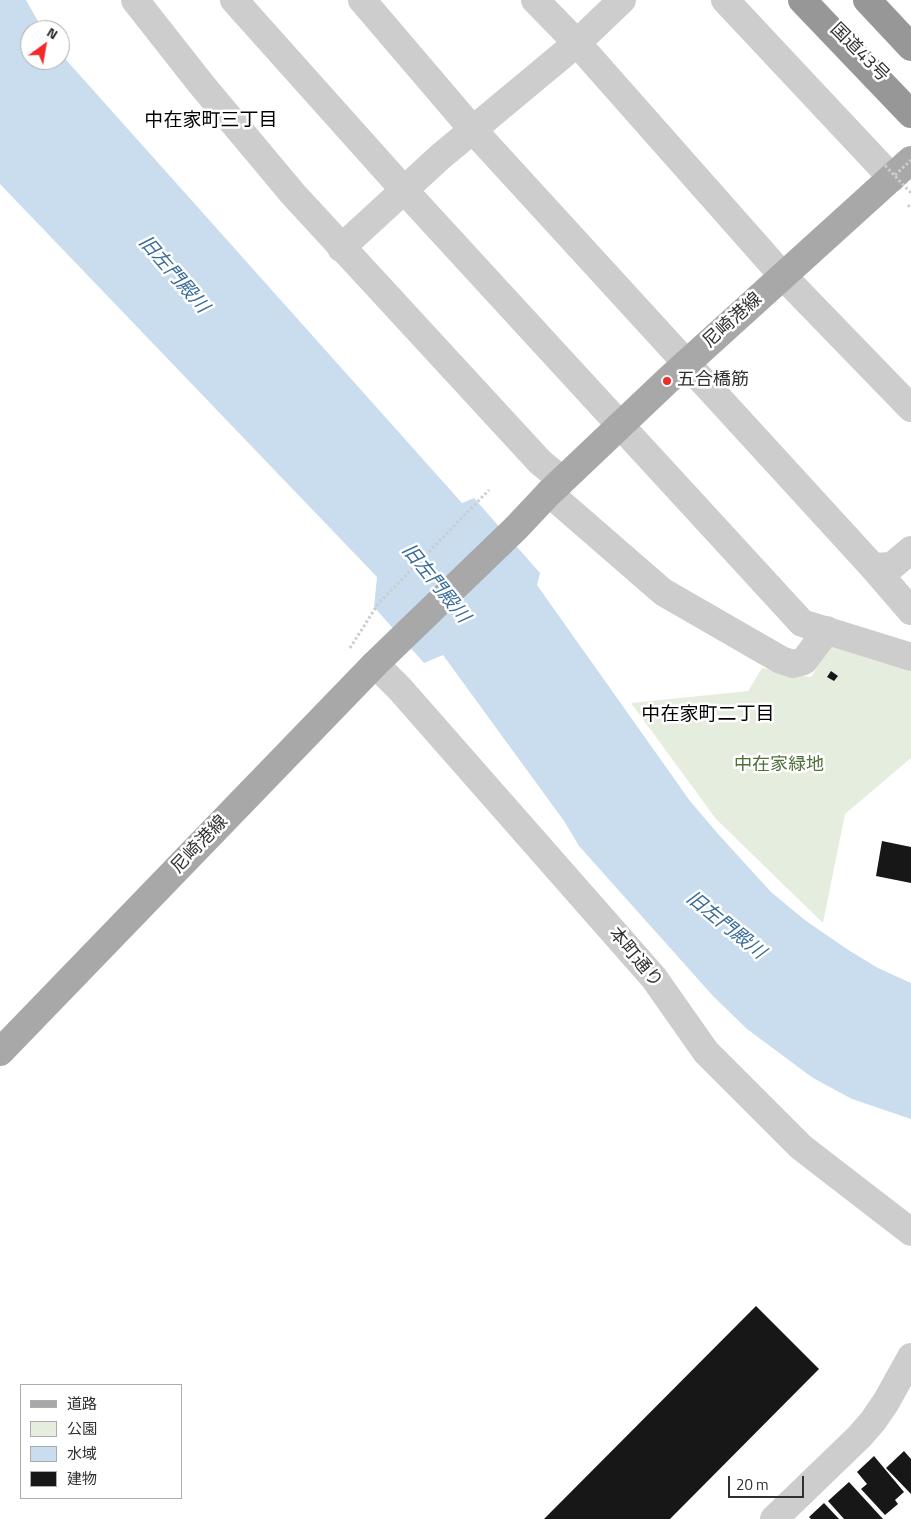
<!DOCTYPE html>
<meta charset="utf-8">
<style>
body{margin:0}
#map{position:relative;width:911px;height:1519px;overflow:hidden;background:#fff;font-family:"Titillium Web","Noto Sans JP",sans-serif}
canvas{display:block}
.legend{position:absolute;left:20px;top:1384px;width:162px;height:115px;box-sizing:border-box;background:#fff;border:1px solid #acacac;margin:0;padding:6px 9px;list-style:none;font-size:15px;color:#303030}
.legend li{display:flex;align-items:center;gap:10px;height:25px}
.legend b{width:25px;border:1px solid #acacac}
.north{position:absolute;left:20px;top:20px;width:50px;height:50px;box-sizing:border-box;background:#fff;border:1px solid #acacac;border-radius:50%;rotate:32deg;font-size:14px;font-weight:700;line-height:20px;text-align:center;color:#303030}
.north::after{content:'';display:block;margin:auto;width:18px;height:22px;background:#f12b28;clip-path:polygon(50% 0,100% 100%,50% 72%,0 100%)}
.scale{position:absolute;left:728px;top:1476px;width:76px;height:22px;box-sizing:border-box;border:2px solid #303030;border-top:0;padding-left:6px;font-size:15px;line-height:18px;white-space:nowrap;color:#303030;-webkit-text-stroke:4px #fff;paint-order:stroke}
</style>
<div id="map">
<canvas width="911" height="1519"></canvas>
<ul class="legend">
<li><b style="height:6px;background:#a8a8a8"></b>道路</li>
<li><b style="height:14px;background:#e5eede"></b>公園</li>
<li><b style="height:14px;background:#c9ddef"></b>水域</li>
<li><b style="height:14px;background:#171717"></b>建物</li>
</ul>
<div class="north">N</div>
<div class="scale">20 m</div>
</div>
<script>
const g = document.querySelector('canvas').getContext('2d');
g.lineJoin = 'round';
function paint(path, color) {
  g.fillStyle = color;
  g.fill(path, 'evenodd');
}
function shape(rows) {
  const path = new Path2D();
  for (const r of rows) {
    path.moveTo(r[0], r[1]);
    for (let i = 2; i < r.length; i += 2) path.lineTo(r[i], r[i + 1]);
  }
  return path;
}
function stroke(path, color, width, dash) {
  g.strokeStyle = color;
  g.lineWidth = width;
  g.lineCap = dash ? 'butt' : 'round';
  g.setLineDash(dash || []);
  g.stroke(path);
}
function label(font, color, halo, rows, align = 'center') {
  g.font = font + ' "Titillium Web","Noto Sans JP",sans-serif';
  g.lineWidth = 5;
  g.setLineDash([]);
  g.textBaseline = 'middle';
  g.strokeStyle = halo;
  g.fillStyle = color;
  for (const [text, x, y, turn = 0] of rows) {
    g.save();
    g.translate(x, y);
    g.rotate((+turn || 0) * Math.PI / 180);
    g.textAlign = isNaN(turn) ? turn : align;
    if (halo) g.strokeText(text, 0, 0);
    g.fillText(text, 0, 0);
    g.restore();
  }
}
paint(shape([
 [831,645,911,671,911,758,845,814,823,923,716,819,631,703,748,691,762,668,811,677]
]), '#e5eede');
paint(shape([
 [0,0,26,0,43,30,30,30,30,60,60,60,60,53,462,503,474,498,540,573,537,585,690,801,719,835,771,892,806,921,850,951,878,968,911,983,911,1119,852,1099,813,1078,747,1029,713,996,579,846,564,821,443,655,424,663,374,607,377,577,0,184]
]), '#c9ddef');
paint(shape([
 [831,671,838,676,834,681,827,677],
 [882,841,911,847,911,883,876,876],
 [756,1306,819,1369,670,1519,544,1519],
 [904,1451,911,1459,911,1494,886,1468],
 [874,1456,904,1492,895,1500,898,1504,885,1515,861,1489,867,1484,857,1472],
 [849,1482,883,1519,844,1519,828,1501],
 [824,1503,839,1519,811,1519,809,1517]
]), '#171717');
stroke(shape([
 [908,205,911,208],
 [350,648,378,604,489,490]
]), '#cdcdcd', 3, [2.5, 2.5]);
stroke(shape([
 [135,0,201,84,293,194,540,462,562,480],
 [234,0,404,190,802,623,911,657],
 [362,0,473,130,873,567,892,566,911,550],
 [535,0,577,43,783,276,911,408],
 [725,0,892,178],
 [341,248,440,157,577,43,622,0],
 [549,493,663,592,781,660,793,664,804,661,827,630],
 [873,567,911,611],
 [375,664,400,689,654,978,706,1052,801,1147,911,1232],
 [774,1519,859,1437,873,1421,886,1402,911,1357]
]), '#cdcdcd', 28);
stroke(shape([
 [0,1052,375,664,516,528,549,493,667,381,911,160]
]), '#a8a8a8', 28);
stroke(shape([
 [802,0,911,114],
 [867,0,911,47]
]), '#979797', 28);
stroke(shape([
 [854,143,859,138,911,193],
 [895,175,911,160]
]), '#cdcdcd', 3, [2.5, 2.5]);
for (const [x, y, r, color] of [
 [667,381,5,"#f12b28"]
]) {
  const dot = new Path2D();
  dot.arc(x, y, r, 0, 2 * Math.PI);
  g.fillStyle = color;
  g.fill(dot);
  stroke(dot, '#fff', 2);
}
label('18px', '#303030', '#fff', [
 ["国道43号",859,53,45],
 ["尼崎港線",733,321,-42],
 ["尼崎港線",200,845,-46],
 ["本町通り",635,958,50]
]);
label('18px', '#303030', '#fff', [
 ["五合橋筋",677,381]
], 'left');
label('18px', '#4e703a', '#fff', [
 ["中在家緑地",779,766]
]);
label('19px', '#000', '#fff', [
 ["中在家町三丁目",211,121],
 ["中在家町二丁目",708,715]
]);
label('italic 19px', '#386b99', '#fff', [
 ["旧左門殿川",173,275,49],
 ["旧左門殿川",435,584,51],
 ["旧左門殿川",725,926,39]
]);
</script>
